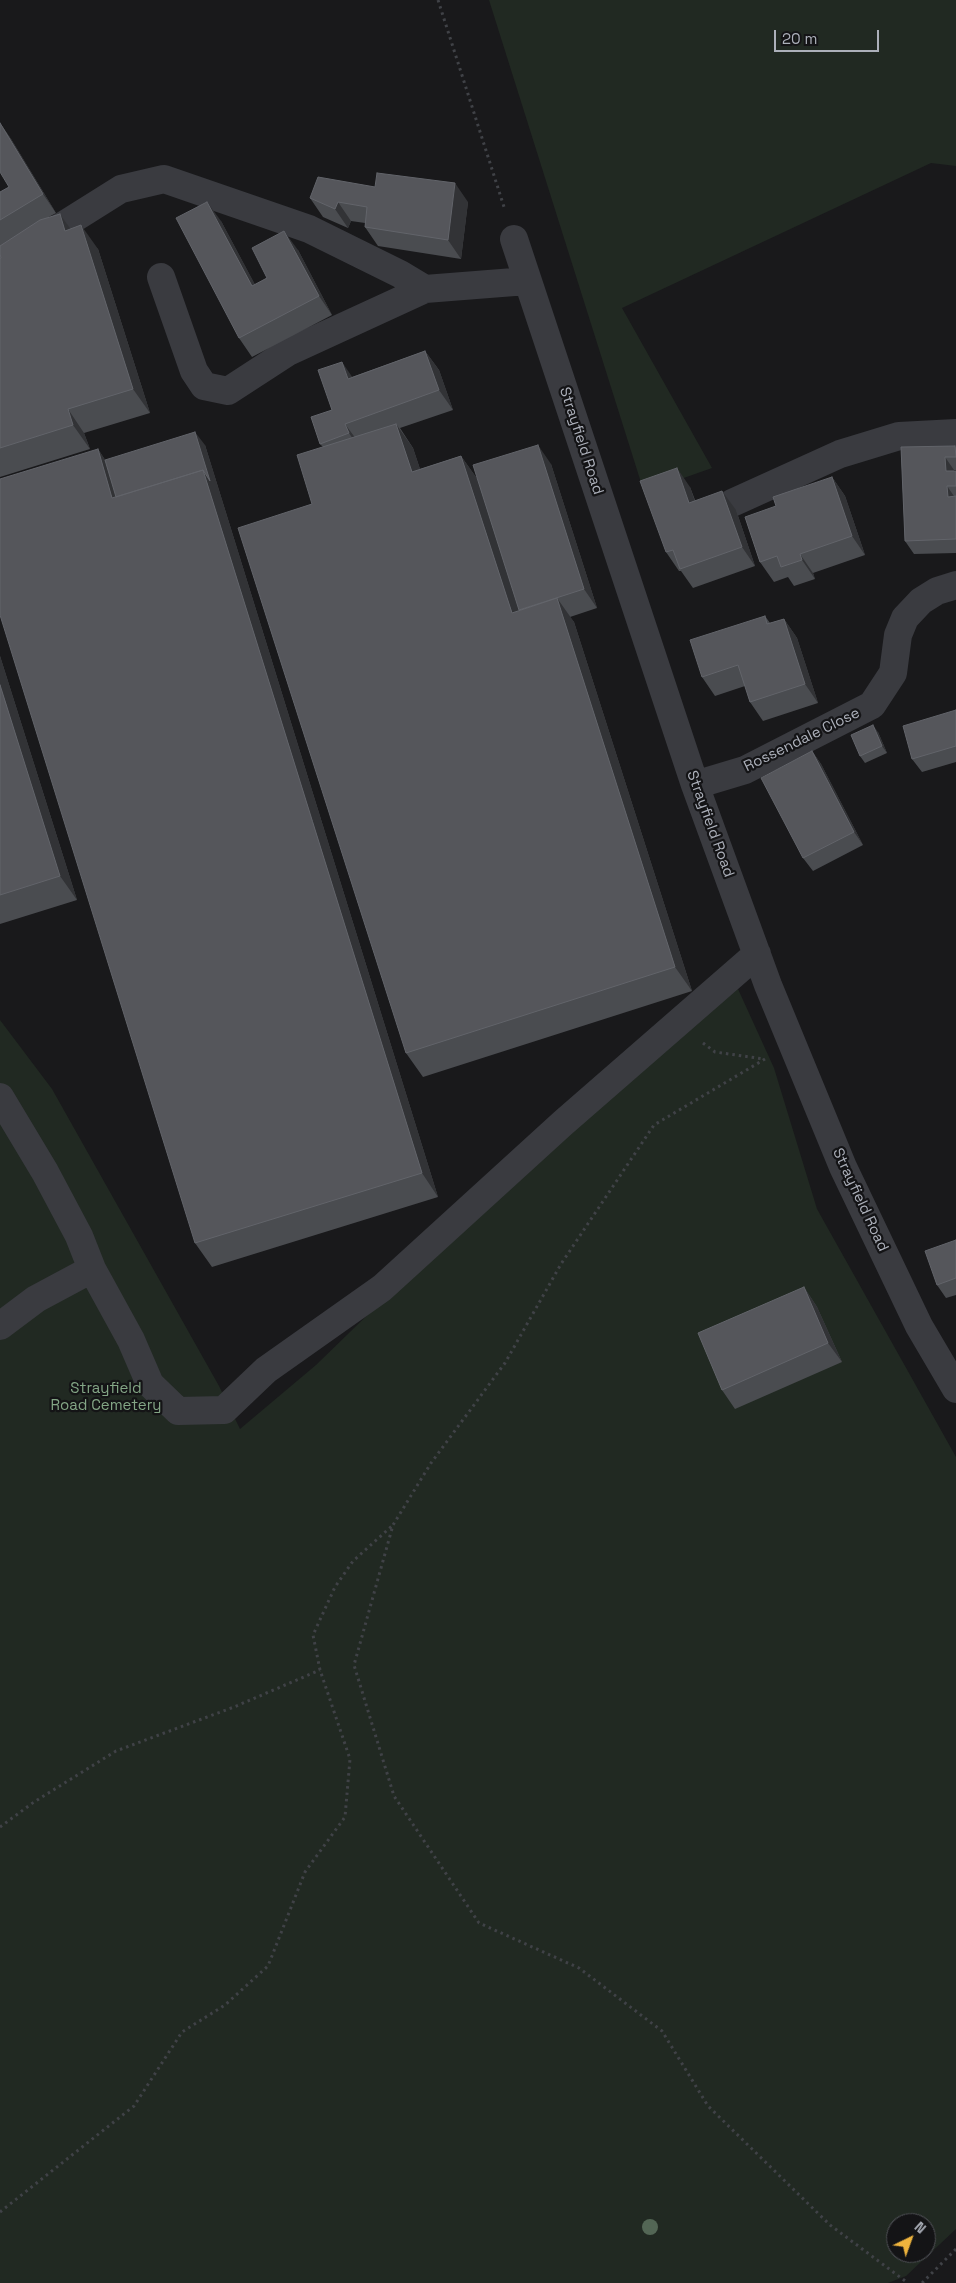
<!DOCTYPE html>
<style>
body{margin:0}
#map{position:relative;width:956px;height:2283px;overflow:hidden;background:#19191b;font-family:"Space Grotesk",sans-serif}
canvas{display:block}
.north{position:absolute;left:886px;top:2213px;width:50px;height:50px;box-sizing:border-box;background:#141416;border:1px solid #515258;border-radius:50%;rotate:42deg;font-size:14px;font-weight:700;line-height:20px;text-align:center;color:#acb0ba}
.north::after{content:'';display:block;margin:auto;width:18px;height:22px;background:#efb43d;clip-path:polygon(50% 0,100% 100%,50% 72%,0 100%)}
.scale{position:absolute;left:774px;top:30px;width:105px;height:22px;box-sizing:border-box;border:2px solid #acb0ba;border-top:0;padding-left:6px;font-size:15px;line-height:18px;white-space:nowrap;color:#acb0ba;-webkit-text-stroke:4px #141416;paint-order:stroke}
</style>
<div id="map">
<canvas width="956" height="2283"></canvas>
<div class="north">N</div>
<div class="scale">20 m</div>
</div>
<script>
const g = document.querySelector('canvas').getContext('2d');
g.lineJoin = 'round';
function paint(path, color) {
  g.fillStyle = color;
  g.fill(path, 'evenodd');
}
function shape(rows) {
  const path = new Path2D();
  for (const r of rows) {
    path.moveTo(r[0], r[1]);
    for (let i = 2; i < r.length; i += 2) path.lineTo(r[i], r[i + 1]);
  }
  return path;
}
function stroke(path, color, width, dash) {
  g.strokeStyle = color;
  g.lineWidth = width;
  g.lineCap = dash ? 'butt' : 'round';
  g.setLineDash(dash || []);
  g.stroke(path);
}
function label(font, color, halo, rows, align = 'center') {
  g.font = font + ' "Space Grotesk",sans-serif';
  g.lineWidth = 4.5;
  g.setLineDash([]);
  g.textBaseline = 'middle';
  g.strokeStyle = halo;
  g.fillStyle = color;
  for (const [text, x, y, turn = 0] of rows) {
    g.save();
    g.translate(x, y);
    g.rotate((+turn || 0) * Math.PI / 180);
    g.textAlign = isNaN(turn) ? turn : align;
    if (halo) g.strokeText(text, 0, 0);
    g.fillText(text, 0, 0);
    g.restore();
  }
}
paint(shape([
 [489,0,956,0,956,166,931,163,622,308,712,468,644,492],
 [738,989,774,1068,817,1209,956,1457,956,2229,906,2276,888,2283,0,2283,0,1020,52,1089,219,1386,240,1429,316,1365,557,1131],
 [896,2223,926,2223,926,2253,896,2253]
]), '#212922');
stroke(shape([
 [438,0,505,210],
 [703,1043,715,1052,764,1059],
 [765,1059,654,1125,561,1264,505,1363,431,1463,393,1525,354,1665,394,1796,479,1923,579,1968,662,2031,708,2106,830,2225,908,2283],
 [0,1827,34,1802,116,1751,234,1707,320,1670],
 [0,2212,134,2106,182,2032,225,2005,268,1966,305,1872,345,1817,350,1759,320,1670,313,1635,335,1587,353,1561,393,1525],
 [922,2283,956,2249]
]), '#404247', 3, [2.5, 4]);
stroke(shape([
 [514,239,695,785,768,985,843,1167,919,1326,956,1389],
 [0,265,121,189,164,179,309,229,400,274,425,289],
 [161,277,194,371,204,386,228,391,288,352,425,289,527,281],
 [732,503,840,454,899,436,956,433],
 [695,785,745,770,872,705,893,673,898,635,905,618,921,601,937,591,956,585],
 [0,1097,45,1172,79,1236,92,1269,131,1340,150,1384,178,1411,224,1410,266,1370,382,1288,563,1123,757,954],
 [0,1326,36,1299,92,1269]
]), '#3a3b40', 28);
g.fillStyle = '#536655';
for (const [x, y] of [
 [650,2227]
]) {
  g.beginPath();
  g.arc(x, y, 8, 0, 2 * Math.PI);
  g.fill();
}
paint(shape([
 [0,123,11,139,56,213,47,218,60,214,70,229,98,249,150,413,84,433,90,449,0,477,0,258,1,258,0,254,0,192,9,187],
 [310,198,468,202,461,259,378,246,365,227,365,223,351,221,348,228,323,217],
 [221,221,255,285,267,278,298,250,332,315,252,357,239,338],
 [425,351,439,370,453,410,400,428,413,448,420,469,461,456,478,480,551,464,597,608,570,617,574,622,692,991,423,1077,406,1053,312,504,323,447,320,444,332,410,352,377],
 [205,445,438,1197,212,1267,195,1243,98,449,105,460],
 [901,447,956,447,956,470,954,470,954,471,956,471,956,553,914,554,905,541],
 [832,477,845,496,865,555,813,573,815,579,794,586,788,577,774,582,760,562,776,506],
 [690,487,695,500,736,510,755,566,693,588,681,571,679,571,666,552],
 [765,616,770,623,784,619,797,638,818,703,763,721,750,702,745,686,715,696,702,677],
 [0,656,77,900,0,924],
 [956,710,956,762,922,772,912,759],
 [878,732,887,753,865,763,860,756],
 [812,751,821,764,863,845,813,871,803,858],
 [956,1240,956,1295,946,1298,937,1285],
 [804,1287,817,1307,842,1362,735,1409,722,1390]
]), '#4a4c50');
paint(shape([
 [0,123,11,139,56,213,43,194],
 [455,183,468,202,461,259,448,240],
 [207,202,221,221,266,305,252,286],
 [338,202,351,221,348,228,335,209],
 [60,214,77,238,65,231],
 [81,225,98,249,150,413,133,389],
 [284,231,298,250,332,315,319,296],
 [425,351,439,370,453,410,439,390],
 [342,362,355,381,348,379],
 [68,409,84,433,90,449,73,425],
 [345,424,359,443,362,453,349,433],
 [396,424,413,448,429,496,412,472],
 [195,432,205,445,438,1197,422,1173,203,470],
 [538,445,551,464,597,608,584,589],
 [98,449,114,473,125,507,112,498],
 [461,456,478,480,529,637,512,613],
 [945,457,954,470,955,485,946,471],
 [677,468,690,487,702,522,689,503],
 [832,477,845,496,865,555,852,536],
 [947,486,956,499,948,497],
 [722,491,736,510,755,566,742,547],
 [800,554,813,573,815,579,802,560],
 [557,598,574,622,692,991,675,967],
 [784,619,797,638,818,703,805,684],
 [0,656,77,900,60,876,0,685],
 [873,725,878,732,887,753,882,746],
 [812,751,821,764,863,845,854,832],
 [804,1287,817,1307,842,1362,828,1343]
]), '#323336');
const building = shape([
 [0,123,43,194,0,220,0,192,9,187,0,172,0,123],
 [377,173,455,183,448,240,365,227,367,207,338,202,335,209,310,198,318,177,375,187,377,173],
 [207,202,252,286,267,278,252,248,284,231,319,296,239,338,176,218,207,202],
 [60,214,65,231,81,225,133,389,68,409,73,425,0,448,0,258,1,258,0,254,0,246,40,220,60,214],
 [425,351,439,390,345,424,349,433,320,444,311,417,332,410,318,370,342,362,348,379,425,351],
 [396,424,412,472,461,456,512,613,557,598,675,967,406,1053,238,528,312,504,297,455,396,424],
 [195,432,210,481,203,470,116,497,105,460,195,432],
 [538,445,584,589,519,610,473,465,538,445],
 [955,446,956,457,945,457,946,471,956,471,956,486,947,486,948,497,956,496,956,539,905,541,901,447,955,446],
 [98,449,112,498,203,470,422,1173,195,1243,0,615,0,479,98,449],
 [677,468,689,503,722,491,742,547,680,569,673,550,666,552,640,481,677,468],
 [832,477,852,536,800,554,802,560,781,567,777,556,760,562,745,517,776,506,773,497,832,477],
 [765,616,767,624,784,619,805,684,750,702,738,665,702,677,690,640,765,616],
 [0,685,60,876,0,895,0,685],
 [956,710,956,746,912,759,903,726,956,710],
 [873,725,882,746,860,756,851,735,873,725],
 [812,751,854,832,803,858,761,778,812,751],
 [956,1240,956,1278,937,1285,925,1251,956,1240],
 [804,1287,828,1343,722,1390,698,1333,804,1287]
]);
paint(building, '#55565b');
stroke(building, '#62646a', 1);
label('15px', '#acb0ba', '#141416', [
 ["Strayfield Road",581,441,72],
 ["Rossendale Close",802,740,-26],
 ["Strayfield Road",710,824,70],
 ["Strayfield Road",860,1200,65]
]);
label('15px', '#83a585', '#141416', [
 ["Strayfield",106,1389],
 ["Road Cemetery",106,1406]
]);
</script>
